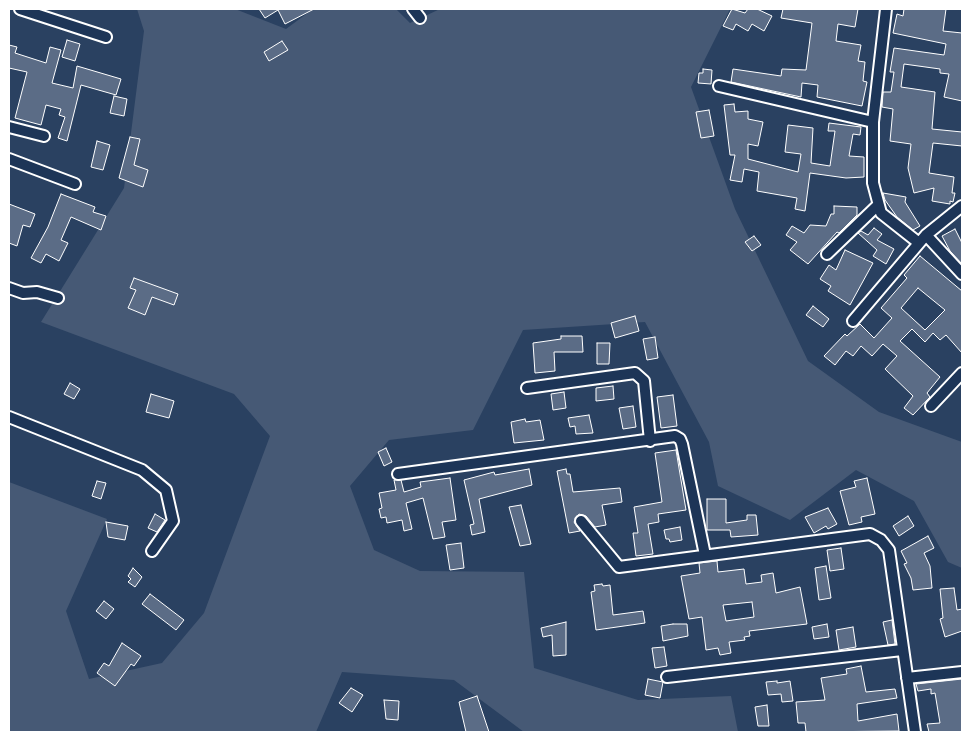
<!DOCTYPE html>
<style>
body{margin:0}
#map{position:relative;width:971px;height:741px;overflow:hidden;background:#2a4161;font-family:"Architects Daughter",sans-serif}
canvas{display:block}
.frame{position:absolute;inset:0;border:10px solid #fff;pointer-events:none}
</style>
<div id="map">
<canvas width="971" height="741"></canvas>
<div class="frame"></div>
</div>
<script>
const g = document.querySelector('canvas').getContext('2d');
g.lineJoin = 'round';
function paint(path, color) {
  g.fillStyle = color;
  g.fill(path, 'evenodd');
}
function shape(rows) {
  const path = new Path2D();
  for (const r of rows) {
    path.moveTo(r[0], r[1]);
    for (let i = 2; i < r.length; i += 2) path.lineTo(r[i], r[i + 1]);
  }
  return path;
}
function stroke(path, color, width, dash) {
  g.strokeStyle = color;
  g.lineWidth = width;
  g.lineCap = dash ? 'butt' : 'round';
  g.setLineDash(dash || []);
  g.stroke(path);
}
paint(shape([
 [137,9,235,9,286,29,313,9,396,9,410,23,440,9,730,9,691,87,735,209,808,361,879,412,962,442,962,568,948,562,914,501,856,470,790,520,718,486,709,442,645,322,523,330,473,430,389,440,350,486,374,550,420,571,524,572,534,668,638,700,731,696,738,732,524,732,454,680,342,672,316,732,9,732,9,482,107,519,66,611,89,679,162,663,204,613,270,436,234,394,41,322,124,188,144,31]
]), '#465975');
const building = shape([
 [259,9,314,9,285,24,278,10,265,18,259,9],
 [732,9,745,13,748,9,757,9,772,16,764,31,752,24,748,31,736,24,733,30,723,26,732,9],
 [783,9,858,9,855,27,838,24,836,41,861,45,858,61,865,62,863,81,867,82,862,106,817,97,818,85,802,83,801,97,731,82,733,69,781,76,782,69,806,70,812,23,781,18,783,9],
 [904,9,946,9,943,31,962,33,962,101,944,97,949,74,940,73,940,69,904,64,901,87,935,92,932,129,962,132,962,146,933,143,929,173,954,177,952,193,955,193,953,202,950,201,950,204,932,201,934,188,914,193,908,168,911,144,890,141,893,109,882,107,883,92,891,92,894,72,890,72,894,48,944,55,946,44,893,33,897,14,903,16,904,9],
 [67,40,80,44,75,61,62,57,67,40],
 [282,41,288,50,269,61,264,52,282,41],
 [9,45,17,47,15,53,46,63,50,47,61,50,52,83,73,88,77,66,121,79,116,95,81,85,67,141,58,138,65,117,59,115,61,109,46,105,41,125,15,118,27,72,9,68,9,45],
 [703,69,712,70,711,84,698,83,699,73,703,73,703,69],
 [114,96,127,99,124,116,110,113,114,96],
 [734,104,735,112,748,111,748,119,763,122,758,146,748,144,748,159,798,172,801,154,785,152,788,125,813,128,811,163,830,166,835,131,828,131,829,123,861,127,860,135,853,134,849,156,864,157,864,177,846,178,810,173,805,211,795,209,797,198,757,191,759,172,744,169,742,182,730,180,735,155,730,155,724,105,734,104],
 [709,110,714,136,701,138,696,112,709,110],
 [130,137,140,139,134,165,148,170,143,187,119,178,130,137],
 [97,141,110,145,103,170,91,167,97,141],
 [883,193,906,197,905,202,920,226,913,230,897,217,885,200,883,193],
 [61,194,95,207,93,212,106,216,101,230,71,217,61,240,68,243,59,261,46,254,41,263,31,258,48,227,61,194],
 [9,204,35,214,30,227,23,225,17,246,9,243,9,204],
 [834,206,857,207,857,215,839,233,837,232,808,264,790,250,797,242,786,235,792,226,804,233,810,225,826,226,831,214,834,214,834,206],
 [874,228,882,234,877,240,894,249,886,264,873,256,877,250,858,233,861,231,868,235,874,228],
 [955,229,962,243,962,264,950,251,942,236,955,229],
 [754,236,761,245,752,251,745,242,754,236],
 [845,250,873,263,850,305,828,291,831,286,820,279,829,265,836,270,845,250],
 [920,256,962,291,962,353,946,335,940,340,933,333,925,342,912,329,900,341,940,377,927,393,930,397,913,415,904,408,913,396,885,369,897,356,883,344,872,356,861,346,853,356,846,351,835,365,824,356,845,334,847,336,860,324,874,338,892,318,881,308,907,278,904,275,920,256],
 [918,288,945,310,925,330,901,308,918,288],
 [134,278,178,294,174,305,152,297,145,315,128,308,136,290,130,288,134,278],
 [813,306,829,319,823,327,806,315,813,306],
 [635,316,639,331,615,338,611,323,635,316],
 [561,336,582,336,583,352,554,352,555,371,535,373,533,343,561,339,561,336],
 [655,337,658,358,647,360,643,339,655,337],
 [597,343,610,343,609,364,597,364,597,343],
 [70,383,80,389,74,399,64,394,70,383],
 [613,386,614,399,596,401,596,388,613,386],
 [564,392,566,408,553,410,551,394,564,392],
 [151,394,174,401,169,418,146,412,151,394],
 [673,395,677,426,661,428,657,397,673,395],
 [633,406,636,427,623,429,619,408,633,406],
 [589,415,593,433,576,434,575,426,570,427,568,418,589,415],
 [525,419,526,422,540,420,544,440,514,443,511,422,525,419],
 [386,448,392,462,384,466,378,452,386,448],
 [676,450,686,510,658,514,659,522,648,524,653,554,636,556,633,533,638,533,634,507,662,502,655,453,676,450],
 [529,469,532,485,479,499,485,532,472,535,470,525,474,524,464,480,494,472,495,475,529,469],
 [566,469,567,474,570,474,573,492,620,488,622,502,602,505,606,525,595,527,586,516,579,514,574,522,580,531,569,533,557,471,566,469],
 [450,478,456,520,442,522,445,537,433,539,423,498,406,503,412,529,404,531,402,520,387,523,386,517,381,518,379,509,382,508,379,493,396,490,394,480,401,480,404,492,421,487,420,482,450,478],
 [867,478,875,514,861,517,862,522,849,525,840,491,856,487,854,481,867,478],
 [97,481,106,483,101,499,92,496,97,481],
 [707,499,726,499,726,523,747,520,747,515,756,515,758,535,731,537,730,530,707,530,707,499],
 [521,505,531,544,520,546,509,507,521,505],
 [828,508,837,524,828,529,826,526,814,533,805,517,828,508],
 [155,514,165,520,157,532,148,528,155,514],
 [908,516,914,526,899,536,893,526,908,516],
 [106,522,128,526,125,540,108,537,106,522],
 [680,527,682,540,670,542,669,539,666,539,664,530,680,527],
 [928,536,934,548,924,553,930,566,932,588,913,590,911,578,904,564,907,563,901,551,928,536],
 [461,543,464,568,450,570,446,545,461,543],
 [841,548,844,569,830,571,827,550,841,548],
 [717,561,718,572,744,569,746,584,762,582,761,575,773,573,776,593,800,587,807,624,749,631,750,636,744,637,745,640,729,642,731,653,720,655,718,648,706,650,702,617,689,619,681,576,700,573,699,563,717,561],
 [752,602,754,617,726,621,723,605,752,602],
 [826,566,831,598,819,600,815,568,826,566],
 [133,568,142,577,135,587,128,582,131,579,128,576,133,568],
 [602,584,603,586,610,585,613,615,643,611,645,623,596,630,591,592,595,591,594,585,602,584],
 [954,588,957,610,962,609,962,631,945,637,940,619,943,618,940,589,954,588],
 [150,594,184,620,176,630,142,604,150,594],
 [104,601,114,609,106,619,96,611,104,601],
 [892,620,895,644,888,645,883,622,892,620],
 [566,622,566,655,553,656,552,635,543,637,541,628,566,622],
 [673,624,687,624,688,636,663,641,661,626,673,624],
 [827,624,829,637,814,639,812,627,827,624],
 [853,627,856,647,839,650,836,630,853,627],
 [122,643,141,656,134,666,131,664,115,686,97,673,104,663,109,666,122,643],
 [664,647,667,666,655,668,652,648,664,647],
 [861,666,866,692,895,689,897,698,857,704,858,721,897,714,899,731,806,732,805,723,798,723,796,702,825,700,821,678,847,674,846,669,861,666],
 [648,679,663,682,660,698,645,695,648,679],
 [962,679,962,732,929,732,927,724,940,723,935,693,931,694,931,689,918,691,916,684,962,679],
 [777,681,777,683,790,681,793,701,782,702,781,694,768,695,766,682,777,681],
 [351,688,363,695,352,712,339,703,351,688],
 [477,696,489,732,466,732,459,702,477,696],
 [384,700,399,701,398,720,386,719,384,700],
 [767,705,769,726,758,726,755,707,767,705]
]);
paint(building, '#5b6c86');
stroke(building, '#fff', 1);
const minor = shape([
 [20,9,106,37],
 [413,9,420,18],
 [886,9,873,122,873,183,881,213,919,243],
 [719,86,873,122],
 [9,127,44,136],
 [9,159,75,184],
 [926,235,962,274],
 [827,254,878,205],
 [9,288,23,293,37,292,58,298],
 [853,321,926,235,962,206],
 [527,388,635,373,644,381,650,441],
 [931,406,962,373],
 [9,417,142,470,166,490,173,521,152,551],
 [398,474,675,436,680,439,682,444,705,555],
 [581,521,619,567,870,534,881,540,889,550,915,732],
 [667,677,902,650],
 [907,678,962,672]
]);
stroke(minor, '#fff', 14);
stroke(minor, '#1d3557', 10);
</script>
